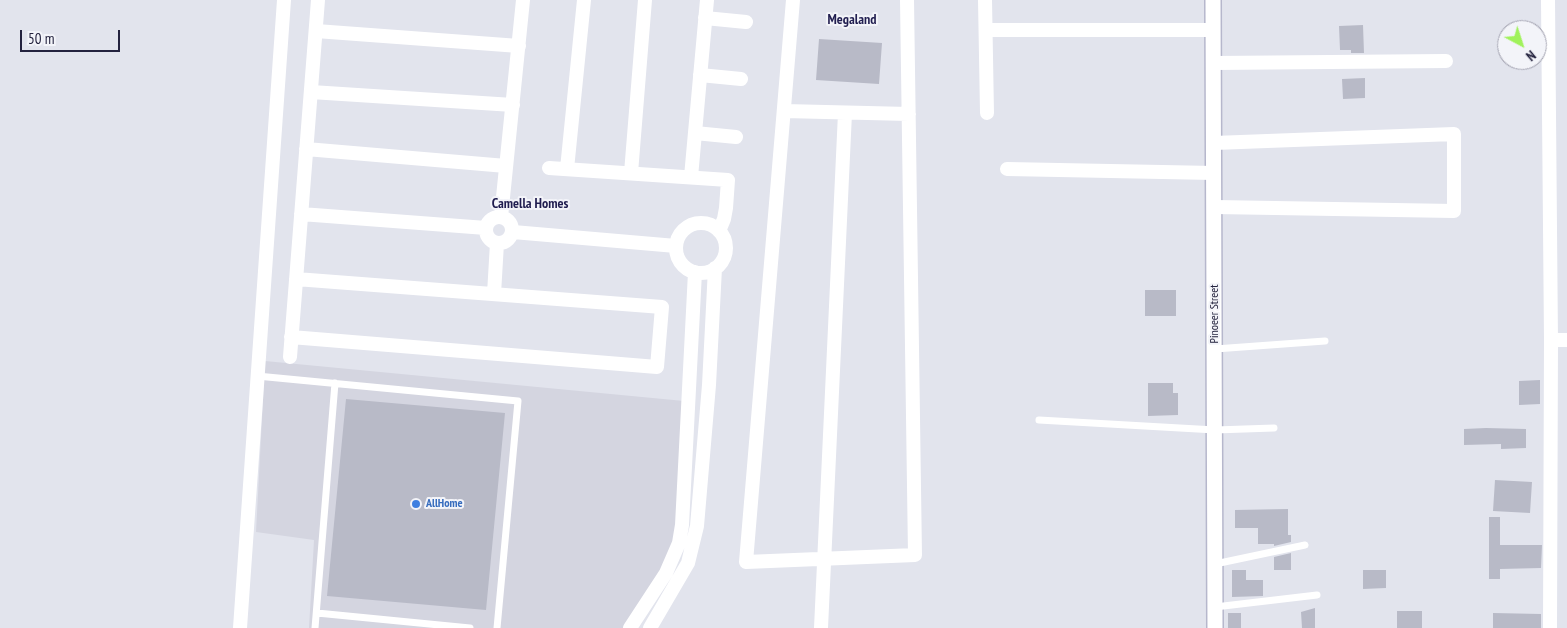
<!DOCTYPE html>
<style>
body{margin:0}
#map{position:relative;width:1567px;height:628px;overflow:hidden;background:#e2e4ed;font-family:"PT Sans Narrow",sans-serif}
canvas{display:block}
.north{position:absolute;left:1497px;top:20px;width:50px;height:50px;box-sizing:border-box;background:#f3f4f9;border:1px solid #a0a0ae;border-radius:50%;rotate:140deg;font-size:14px;font-weight:700;line-height:20px;text-align:center;color:#23223e}
.north::after{content:'';display:block;margin:auto;width:18px;height:22px;background:#a0f25b;clip-path:polygon(50% 0,100% 100%,50% 72%,0 100%)}
.scale{position:absolute;left:20px;top:30px;width:100px;height:22px;box-sizing:border-box;border:2px solid #23223e;border-top:0;padding-left:6px;font-size:15px;line-height:18px;white-space:nowrap;color:#23223e;-webkit-text-stroke:4px #f3f4f9;paint-order:stroke}
</style>
<div id="map">
<canvas width="1567" height="628"></canvas>
<div class="north">N</div>
<div class="scale">50 m</div>
</div>
<script>
const g = document.querySelector('canvas').getContext('2d');
g.lineJoin = 'round';
function paint(path, color) {
  g.fillStyle = color;
  g.fill(path, 'evenodd');
}
function shape(rows) {
  const path = new Path2D();
  for (const r of rows) {
    if (r.length === 3) {
      path.moveTo(r[0] + r[2], r[1]);
      path.arc(r[0], r[1], r[2], 0, 2 * Math.PI);
      continue;
    }
    path.moveTo(r[0], r[1]);
    for (let i = 2; i < r.length; i += 2) path.lineTo(r[i], r[i + 1]);
  }
  return path;
}
function stroke(path, color, width, dash) {
  g.strokeStyle = color;
  g.lineWidth = width;
  g.lineCap = dash ? 'butt' : 'round';
  g.setLineDash(dash || []);
  g.stroke(path);
}
function label(font, color, halo, rows, align = 'center') {
  g.font = font + ' "PT Sans Narrow",sans-serif';
  g.lineWidth = 4;
  g.setLineDash([]);
  g.textBaseline = 'middle';
  g.strokeStyle = halo;
  g.fillStyle = color;
  for (const [text, x, y, turn = 0] of rows) {
    g.save();
    g.translate(x, y);
    g.rotate((+turn || 0) * Math.PI / 180);
    g.textAlign = isNaN(turn) ? turn : align;
    if (halo) g.strokeText(text, 0, 0);
    g.fillText(text, 0, 0);
    g.restore();
  }
}
paint(shape([
 [265,361,684,401,676,536,659,573,623,628,309,628,314,540,256,532]
]), '#d4d5e0');
paint(shape([
 [1363,25,1364,53,1351,53,1351,50,1340,50,1339,26],
 [819,39,882,43,879,84,816,80],
 [1365,78,1365,98,1343,99,1342,79],
 [1145,290,1176,290,1176,316,1145,316],
 [1540,380,1540,404,1519,405,1519,381],
 [1148,383,1173,383,1173,393,1178,393,1178,415,1148,416],
 [346,399,505,413,486,610,327,596],
 [1486,428,1526,429,1526,448,1501,449,1501,444,1464,445,1464,429],
 [1495,480,1532,482,1530,513,1493,511],
 [1288,509,1288,535,1291,535,1291,542,1274,546,1274,544,1258,544,1258,528,1235,528,1235,510],
 [1489,517,1500,517,1500,545,1542,545,1541,568,1500,569,1500,579,1489,579],
 [1291,553,1291,570,1274,570,1274,557],
 [1232,570,1246,570,1246,580,1263,580,1263,596,1232,597],
 [1363,570,1386,570,1386,588,1363,589],
 [1315,608,1315,628,1302,628,1301,612],
 [1397,611,1422,611,1422,628,1397,628],
 [1228,613,1241,613,1241,628,1228,628],
 [1493,613,1541,614,1541,628,1493,628]
]), '#b8bac7');
const secondary = shape([
 [1213,0,1215,628]
]);
stroke(secondary, '#b6b7cc', 18);
stroke(shape([
 [1215,349,1325,341],
 [257,376,518,401,497,628],
 [1039,420,1215,430,1274,428],
 [1215,564,1305,545],
 [1215,607,1317,595],
 [317,613,470,628],
 [315,628,335,383]
]), '#fff', 7);
stroke(shape([
 [793,0,746,562,915,555,907,0],
 [985,0,987,113],
 [1548,0,1551,340,1550,628],
 [705,18,746,22],
 [986,30,1213,30],
 [316,31,519,46],
 [1214,63,1446,61],
 [700,75,741,79],
 [311,92,513,105],
 [784,111,909,114],
 [695,133,736,137],
 [1214,143,1454,134,1454,211,1215,207],
 [306,149,506,166],
 [549,168,728,180,726,208,724,219,719,231],
 [567,169,584,0],
 [1007,169,1214,173],
 [631,173,645,0],
 [691,177,707,0],
 [301,214,486,228],
 [499,230,13],
 [501,217,523,0],
 [701,248,25],
 [513,232,676,246],
 [494,294,497,243],
 [291,337,657,367,662,307,296,279],
 [1551,340,1567,340],
 [290,357,318,0],
 [240,628,284,0],
 [630,628,666,573,679,543,682,525,695,272],
 [650,628,688,563,697,526,709,385,715,268],
 [821,628,845,113]
]), '#fff', 14);
stroke(secondary, '#fff', 15);
for (const [x, y, r, color] of [
 [416,504,5,"#3f7fe0"]
]) {
  const dot = new Path2D();
  dot.arc(x, y, r, 0, 2 * Math.PI);
  g.fillStyle = color;
  g.fill(dot);
  stroke(dot, '#f3f4f9', 2);
}
label('12px', '#23223e', '#f3f4f9', [
 ["Pinoeer Street",1215,314,-90]
]);
label('bold 12px', '#366cbe', '#f3f4f9', [
 ["AllHome",426,504]
], 'left');
label('bold 14px', '#211e50', '#f3f4f9', [
 ["Megaland",852,20],
 ["Camella Homes",530,204]
]);
</script>
